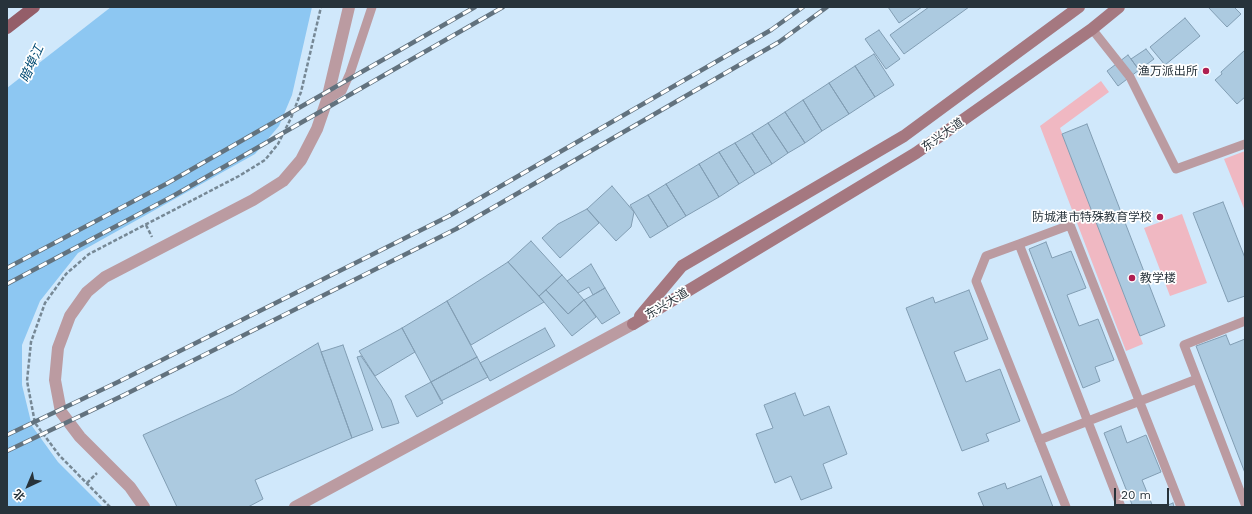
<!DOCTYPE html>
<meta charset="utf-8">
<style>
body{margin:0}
#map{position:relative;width:1252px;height:514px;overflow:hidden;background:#d0e8fb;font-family:"Work Sans","Noto Sans SC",sans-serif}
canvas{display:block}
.frame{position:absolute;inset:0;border:8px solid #27333b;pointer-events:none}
.north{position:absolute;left:8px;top:466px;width:40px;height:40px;-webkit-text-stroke:3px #fff;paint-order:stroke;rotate:224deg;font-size:11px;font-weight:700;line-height:16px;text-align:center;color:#27333b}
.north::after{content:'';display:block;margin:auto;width:14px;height:18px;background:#27333b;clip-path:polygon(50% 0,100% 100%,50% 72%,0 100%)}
.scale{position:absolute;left:1114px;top:488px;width:55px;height:18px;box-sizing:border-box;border:2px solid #27333b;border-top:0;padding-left:5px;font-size:12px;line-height:14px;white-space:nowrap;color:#27333b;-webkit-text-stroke:3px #fff;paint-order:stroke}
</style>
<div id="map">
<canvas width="1252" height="514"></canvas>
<div class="frame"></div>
<div class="north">北</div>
<div class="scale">20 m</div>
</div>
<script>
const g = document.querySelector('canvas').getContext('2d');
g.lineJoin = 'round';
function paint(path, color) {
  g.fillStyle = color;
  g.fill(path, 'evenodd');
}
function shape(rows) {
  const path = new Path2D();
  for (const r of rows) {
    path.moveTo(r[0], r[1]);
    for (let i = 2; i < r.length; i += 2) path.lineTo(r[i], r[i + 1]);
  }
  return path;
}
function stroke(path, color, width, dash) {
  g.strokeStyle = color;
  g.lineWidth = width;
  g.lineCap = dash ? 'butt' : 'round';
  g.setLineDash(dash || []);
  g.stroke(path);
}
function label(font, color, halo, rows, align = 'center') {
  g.font = font + ' "Work Sans","Noto Sans SC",sans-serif';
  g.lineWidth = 3.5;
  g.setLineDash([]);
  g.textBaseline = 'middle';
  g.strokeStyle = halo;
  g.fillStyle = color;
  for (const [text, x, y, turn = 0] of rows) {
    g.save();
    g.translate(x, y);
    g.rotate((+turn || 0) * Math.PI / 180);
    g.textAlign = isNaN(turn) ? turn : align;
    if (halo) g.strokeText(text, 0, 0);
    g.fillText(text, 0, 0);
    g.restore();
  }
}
paint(shape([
 [1101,81,1109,92,1060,128,1143,344,1126,351,1040,126],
 [1245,151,1245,211,1224,159],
 [1182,214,1207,283,1170,296,1144,228]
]), '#f0b8c2');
paint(shape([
 [7,7,312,7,292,95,279,126,255,154,78,253,40,301,22,345,22,385,32,426,58,462,103,507,7,507]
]), '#8dc7f2');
paint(shape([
 [7,7,111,7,7,88]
]), '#d0e8fb');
const building = shape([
 [888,7,922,7,899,23,888,7],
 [929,7,969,7,904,54,890,35,929,7],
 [1208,7,1234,7,1241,14,1227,27,1208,7],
 [1185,18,1200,36,1165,65,1150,47,1185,18],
 [879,30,900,59,886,69,865,39,879,30],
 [1146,49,1154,59,1139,70,1131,59,1146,49],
 [1245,50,1245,97,1237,104,1215,80,1222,74,1221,72,1245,50],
 [874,54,894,85,875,97,855,66,874,54],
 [1128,55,1139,70,1118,86,1107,71,1128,55],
 [855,66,875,97,849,114,829,83,855,66],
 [829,83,849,114,822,131,803,100,829,83],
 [803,100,822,131,805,143,785,112,803,100],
 [785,112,805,143,788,153,768,123,785,112],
 [768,123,788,153,772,164,752,133,768,123],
 [1087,124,1165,326,1140,336,1062,134,1087,124],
 [752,133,772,164,755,174,735,143,752,133],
 [735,143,755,174,739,184,719,152,735,143],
 [719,152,739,184,719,197,699,164,719,152],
 [699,164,719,197,686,216,666,184,699,164],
 [666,184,686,216,668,227,648,195,666,184],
 [612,186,634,212,631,227,616,241,587,209,612,186],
 [648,195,668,227,650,238,630,205,648,195],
 [1223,202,1245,258,1245,296,1228,302,1193,213,1223,202],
 [587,209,599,223,560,258,542,238,558,224,587,209],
 [531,241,562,275,539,296,508,262,531,241],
 [1046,242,1052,258,1071,251,1086,288,1067,295,1079,326,1098,319,1114,360,1095,367,1100,381,1083,388,1029,249,1046,242],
 [508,262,544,302,471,345,447,301,508,262],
 [591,264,605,288,593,295,589,287,578,293,567,281,591,264],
 [562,275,584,300,568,314,546,290,562,275],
 [605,288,620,313,602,324,584,300,605,288],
 [546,290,568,314,584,300,596,317,572,336,539,296,546,290],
 [969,290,988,339,954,352,966,382,1000,369,1020,421,986,434,989,441,962,451,906,308,933,297,935,303,969,290],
 [447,301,477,357,431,382,402,328,447,301],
 [402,328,415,352,375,376,359,351,402,328],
 [545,328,555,346,490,381,480,363,545,328],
 [1226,335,1230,345,1245,339,1245,473,1196,346,1226,335],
 [318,343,352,438,255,480,263,499,248,507,177,507,143,435,233,394,318,343],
 [343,345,373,430,352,438,321,352,343,345],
 [361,356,391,400,399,423,382,428,357,357,361,356],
 [477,357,488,377,441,401,431,382,477,357],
 [431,382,443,403,417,417,405,396,431,382],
 [795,393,804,416,829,406,847,454,823,464,832,488,801,500,791,476,775,483,756,434,773,428,764,405,795,393],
 [1121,426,1127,443,1146,435,1161,472,1142,480,1153,507,1133,507,1104,433,1121,426],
 [1041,476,1053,507,984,507,978,493,1005,483,1007,489,1041,476],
 [1173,503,1174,507,1163,507,1173,503]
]);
paint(building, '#accae0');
stroke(building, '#819db3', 1);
stroke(shape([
 [146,225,152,237],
 [87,483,97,473],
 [110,507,59,455,35,423,27,381,31,342,45,303,66,274,89,254,239,176,265,160,278,144,291,118,301,92,321,7]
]), '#768895', 2.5, [4, 2]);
stroke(shape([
 [1092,29,1130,77,1176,169,1245,144],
 [327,100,342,91,350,73,372,7],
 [1019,244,1070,225,1181,507],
 [1245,321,1184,345,1245,504],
 [1039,440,1197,379],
 [1066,507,976,281,986,256,1019,244,1121,507]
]), '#bb9ba1', 9);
stroke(shape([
 [144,507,130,487,80,437,61,412,55,380,58,348,70,316,87,292,105,277,253,200,283,181,301,160,317,129,327,100,349,7],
 [295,507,633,324]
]), '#bb9ba1', 12);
stroke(shape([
 [640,316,682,266,904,136,1079,7],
 [633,324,916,153,1092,29,1119,7]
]), '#a57880', 12);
stroke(shape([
 [7,28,34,7]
]), '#945e69', 12);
const rail = shape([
 [7,268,166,184,475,7],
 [7,284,173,196,503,7],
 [7,435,118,382,449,216,771,30,803,7],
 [7,451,124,395,456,229,779,42,827,7]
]);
stroke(rail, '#62727e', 4.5);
stroke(rail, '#fff', 3, [9]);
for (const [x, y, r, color] of [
 [1206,71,4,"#af1f51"],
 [1160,217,4,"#af1f51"],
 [1132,278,4,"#af1f51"]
]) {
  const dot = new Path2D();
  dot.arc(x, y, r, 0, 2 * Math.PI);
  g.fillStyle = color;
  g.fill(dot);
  stroke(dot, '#fff', 1.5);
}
label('12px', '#27333b', '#fff', [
 ["渔万派出所",1198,71],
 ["防城港市特殊教育学校",1152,217],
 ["教学楼",1140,278,"left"]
], 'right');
label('12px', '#27333b', '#fff', [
 ["东兴大道",943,135,-35],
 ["东兴大道",667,304,-31]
]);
label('italic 13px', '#004a72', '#fff', [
 ["暗埠江",32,64,-66]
]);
</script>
